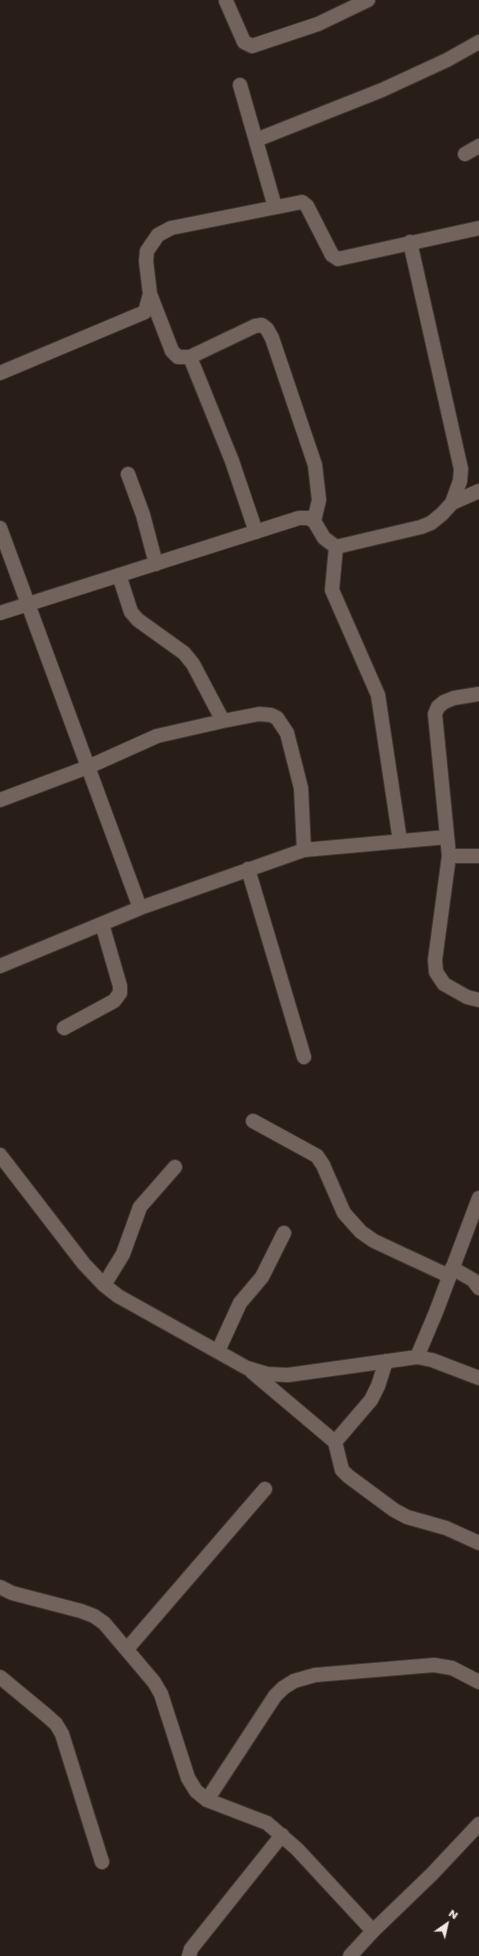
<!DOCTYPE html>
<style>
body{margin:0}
#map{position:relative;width:479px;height:1956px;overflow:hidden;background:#281d17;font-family:Poppins,sans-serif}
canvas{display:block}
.north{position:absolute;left:427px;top:1904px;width:40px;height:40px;-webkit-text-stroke:3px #281d17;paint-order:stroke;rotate:34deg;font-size:11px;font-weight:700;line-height:16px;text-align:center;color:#f1e9e5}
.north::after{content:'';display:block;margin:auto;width:14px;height:18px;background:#f1e9e5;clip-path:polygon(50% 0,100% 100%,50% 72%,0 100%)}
</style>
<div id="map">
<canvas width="479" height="1956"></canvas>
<div class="north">N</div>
</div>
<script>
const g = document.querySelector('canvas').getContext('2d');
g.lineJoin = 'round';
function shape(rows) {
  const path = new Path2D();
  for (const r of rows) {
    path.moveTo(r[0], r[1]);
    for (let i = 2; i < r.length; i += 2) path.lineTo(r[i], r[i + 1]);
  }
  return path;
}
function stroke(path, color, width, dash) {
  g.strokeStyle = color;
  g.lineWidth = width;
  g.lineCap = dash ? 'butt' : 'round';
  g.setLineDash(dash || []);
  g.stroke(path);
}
const minor = shape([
 [226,1,244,42,252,46,318,24,368,0],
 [240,85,275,207],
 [256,140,382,90,447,60,479,42],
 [465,154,479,146],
 [150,294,172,351,178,357,190,357,255,326,262,325,267,329,272,338,315,465,319,500,314,521],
 [190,357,232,461,256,532],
 [0,373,145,312,150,294,146,261,147,251,158,235,171,228,302,202,307,206,332,255,338,259,479,228],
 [128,474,143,515,156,564],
 [452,503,479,491],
 [0,528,140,908,0,966],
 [336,547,332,590,378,695,400,841],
 [119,575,131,612,138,620,184,653,193,664,223,721],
 [0,613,299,518,308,518,314,521,324,538,336,547,421,527,431,523,442,514,452,503,460,481,461,469,410,242],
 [479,694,454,698,444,702,438,707,435,714,449,856,435,960,436,972,444,984,467,997,479,1000],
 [0,800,88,767,157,736,223,721,259,714,271,715,277,718,287,733,301,788,304,850],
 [449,856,479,856],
 [248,869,304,1057],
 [140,908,304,850,447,837],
 [64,1028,114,1001,120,993,120,986,102,924],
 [253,1121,317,1156,323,1165,344,1213,361,1232,374,1241,449,1276],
 [0,1155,84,1264,104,1285,118,1296,247,1368,267,1374,288,1375,417,1357,432,1360,479,1378],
 [452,1268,473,1280,479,1288],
 [104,1285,123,1254,140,1207,175,1167],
 [218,1351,240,1303,262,1277,284,1233],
 [417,1357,436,1312,479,1198],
 [252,1372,335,1442,342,1470,348,1476,394,1510,407,1517,446,1528,479,1543],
 [335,1442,371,1400,378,1386,386,1361],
 [0,1587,12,1593,81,1611,94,1616,104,1623,154,1682,161,1694,188,1778,196,1791,207,1800,267,1823,297,1849,373,1931],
 [127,1649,265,1489],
 [0,1677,46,1715,56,1724,62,1734,102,1862],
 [207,1800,275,1696,283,1688,294,1681,315,1675,434,1665,452,1668,479,1682],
 [189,1956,191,1949,282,1835],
 [350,1956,373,1931,432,1874,479,1824]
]);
stroke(minor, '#423936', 16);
stroke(minor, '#72645d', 14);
</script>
